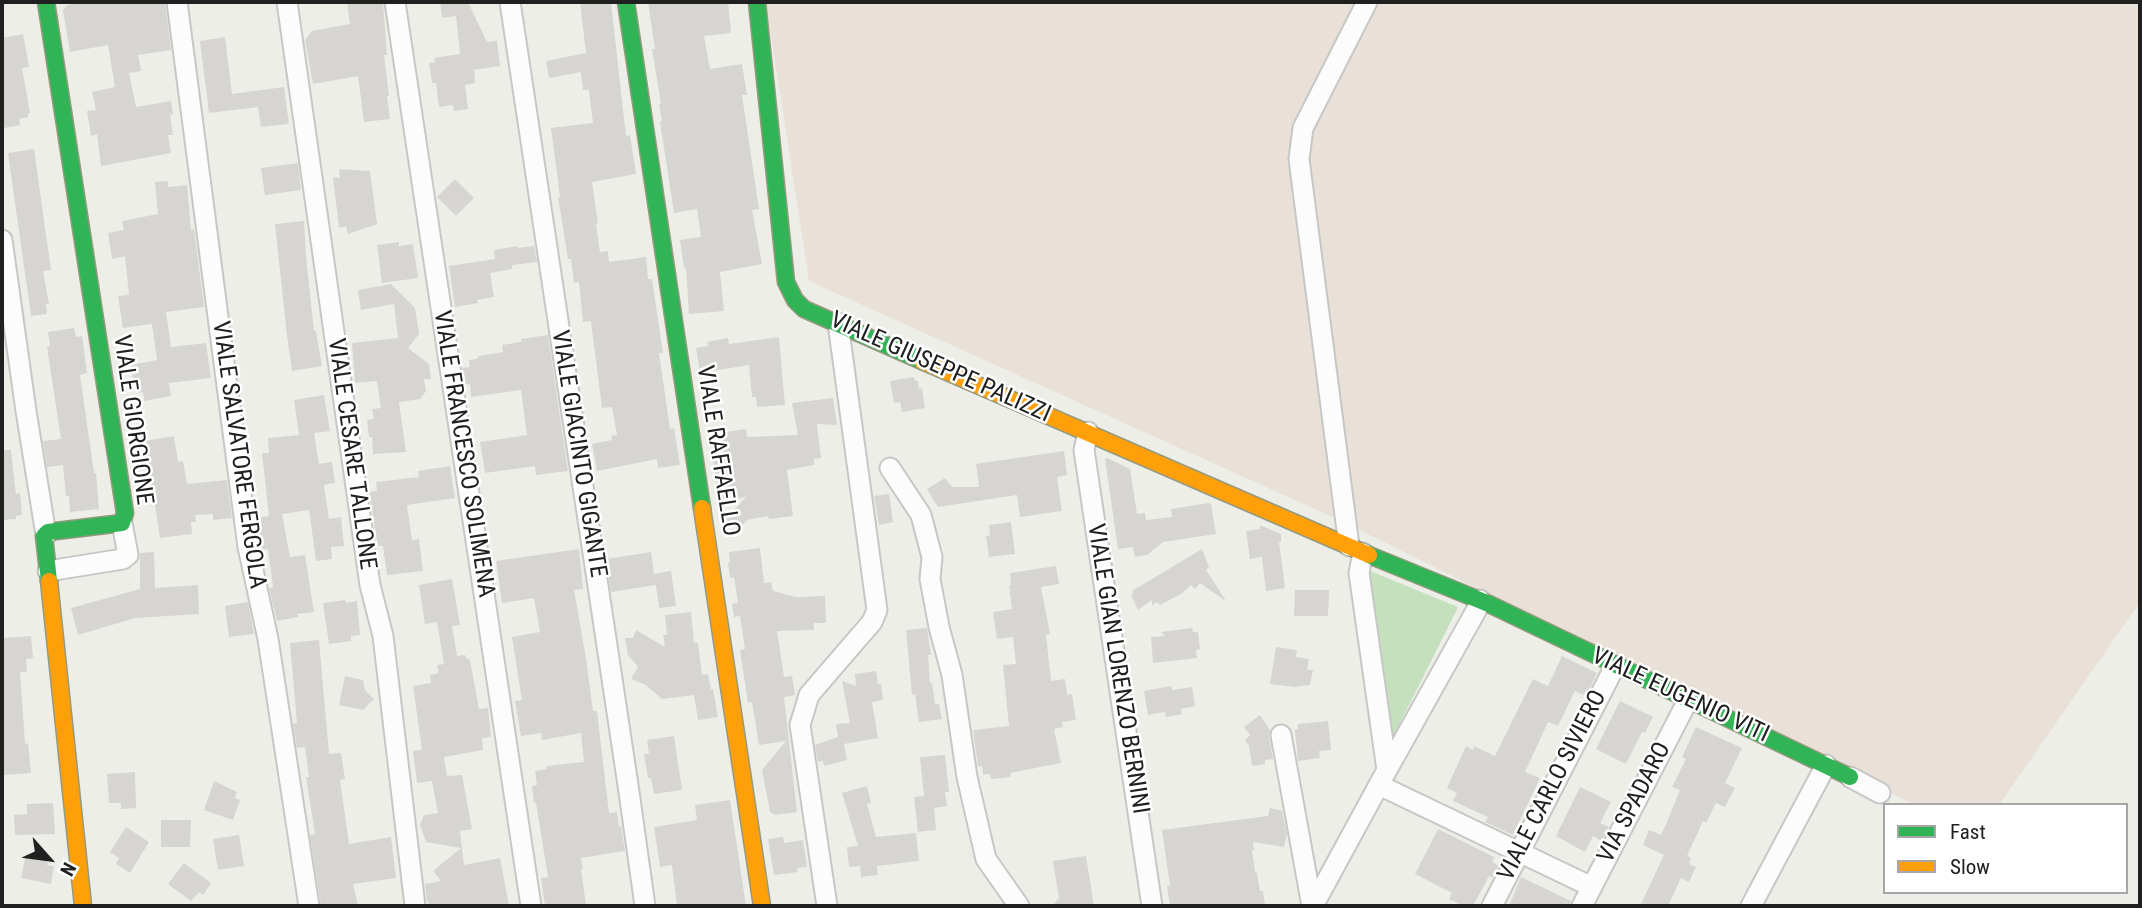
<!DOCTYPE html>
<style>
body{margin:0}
#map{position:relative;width:2142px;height:908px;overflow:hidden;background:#eeeee9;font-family:"Roboto Condensed",sans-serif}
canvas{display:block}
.frame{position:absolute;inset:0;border:4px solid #202020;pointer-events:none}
.legend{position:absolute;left:1883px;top:803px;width:245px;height:91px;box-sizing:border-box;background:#fff;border:2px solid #a6a6a6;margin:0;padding:9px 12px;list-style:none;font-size:21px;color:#202020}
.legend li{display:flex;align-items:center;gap:14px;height:35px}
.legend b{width:35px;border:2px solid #a6a6a6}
.north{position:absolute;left:14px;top:824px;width:70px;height:70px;-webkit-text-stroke:5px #fff;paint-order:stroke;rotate:118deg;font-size:19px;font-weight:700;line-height:28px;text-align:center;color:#202020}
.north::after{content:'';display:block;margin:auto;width:24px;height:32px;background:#202020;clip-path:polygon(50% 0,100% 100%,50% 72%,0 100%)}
</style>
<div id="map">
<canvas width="2142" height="908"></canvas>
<div class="frame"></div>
<ul class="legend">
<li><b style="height:9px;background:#30b455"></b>Fast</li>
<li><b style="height:9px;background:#ff9f0a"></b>Slow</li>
</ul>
<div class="north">N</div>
</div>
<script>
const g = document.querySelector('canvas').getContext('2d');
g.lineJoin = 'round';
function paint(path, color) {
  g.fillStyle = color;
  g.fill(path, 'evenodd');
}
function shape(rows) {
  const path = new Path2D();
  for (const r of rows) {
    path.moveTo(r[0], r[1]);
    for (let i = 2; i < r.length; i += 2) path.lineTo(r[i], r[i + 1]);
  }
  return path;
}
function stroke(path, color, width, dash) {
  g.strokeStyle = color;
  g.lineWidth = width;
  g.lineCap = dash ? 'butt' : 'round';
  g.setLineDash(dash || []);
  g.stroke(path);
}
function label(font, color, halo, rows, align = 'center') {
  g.font = font + ' "Roboto Condensed",sans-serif';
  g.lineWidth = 5;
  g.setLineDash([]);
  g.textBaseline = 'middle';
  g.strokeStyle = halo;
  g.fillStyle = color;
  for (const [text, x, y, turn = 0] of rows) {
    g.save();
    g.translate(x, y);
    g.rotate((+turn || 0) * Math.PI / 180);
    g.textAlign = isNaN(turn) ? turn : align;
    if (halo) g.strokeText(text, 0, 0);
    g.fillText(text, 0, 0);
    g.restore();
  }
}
paint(shape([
 [766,2,2140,2,2140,602,1999,805,1915,805,1337,519,809,281]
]), '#e9e0d8');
paint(shape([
 [1370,571,1458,607,1392,739,1385,731]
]), '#c4e0bc');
paint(shape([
 [88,2,165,2,171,50,138,55,141,71,129,73,136,107,171,101,173,114,170,115,173,135,168,135,171,153,101,166,97,134,91,136,87,111,96,110,92,92,115,87,108,45,70,52,63,10,67,5],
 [347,2,383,2,387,55,384,55,389,96,387,96,390,119,364,122,358,76,313,84,305,40,312,31,350,24],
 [440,2,468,2,487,42,497,41,500,66,474,70,475,83,465,85,468,109,454,111,453,105,439,107,436,83,432,83,429,63,435,62,434,58,460,54,456,16,442,18],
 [580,2,611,2,626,136,630,135,636,174,592,182,598,223,596,224,600,252,608,251,609,262,646,257,648,279,652,279,663,353,659,353,670,429,674,428,680,465,658,468,657,459,597,471,592,444,612,440,611,436,617,435,612,407,602,408,591,321,583,322,579,282,574,283,571,259,568,259,558,197,560,197,551,128,593,123,589,90,583,90,581,72,549,78,546,61,586,53],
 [648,2,728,2,731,33,704,36,710,69,742,64,747,95,742,95,759,209,752,210,762,264,720,272,724,311,689,314,686,267,684,268,680,240,701,237,697,209,674,213,660,122,662,121,659,104,661,104,652,49,655,49],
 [23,34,29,67,22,68,30,113,28,114,28,117,19,119,20,125,4,128,2,118,2,38],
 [225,37,232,94,284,87,289,124,261,127,258,107,209,113,200,41],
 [34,149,51,270,43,271,49,304,46,304,47,314,31,316,8,153],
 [298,163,301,190,265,195,261,168],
 [339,169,370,171,377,224,348,234,346,226,339,228,333,177,340,178],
 [455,179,474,198,456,216,437,197],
 [168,181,168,187,187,185,191,230,194,229,204,307,166,312,171,347,206,343,211,378,169,383,171,396,144,401,143,392,139,393,137,378,133,379,131,365,157,360,152,324,123,328,118,296,129,295,125,256,112,259,108,233,124,230,122,221,158,214,155,182],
 [304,221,306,256,314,331,316,331,322,366,292,371,287,336,275,224],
 [399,242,399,246,413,244,418,278,382,283,377,245],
 [518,246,518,248,534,246,537,262,512,265,512,269,490,273,494,297,477,300,478,303,455,307,449,266,495,259,494,250],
 [391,284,415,308,419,334,408,348,429,364,431,379,424,379,426,391,420,399,399,402,406,452,373,454,372,437,369,437,367,420,374,419,372,409,381,408,377,381,355,383,352,343,398,338,394,304,361,310,358,290],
 [74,328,76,337,82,336,87,373,80,375,94,473,96,473,99,509,70,512,69,496,66,496,63,465,47,467,43,441,61,439,47,347,50,346,48,332],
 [548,335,568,471,536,475,535,466,485,473,480,442,527,435,521,390,471,397,470,384,465,385,462,368,470,367,469,360,477,359,479,356,503,352,502,345,521,342,521,339],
 [779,337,785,405,757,407,756,397,752,397,749,365,700,373,696,348,708,346,707,342,728,338,729,344],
 [914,377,915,381,918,381,919,389,922,388,925,408,902,412,900,402,894,403,890,381],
 [324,395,330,431,314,433,319,464,332,462,335,483,324,485,329,519,341,517,344,546,331,547,332,559,316,561,309,510,282,514,290,557,305,555,314,612,297,614,298,617,277,621,269,588,273,587,268,549,261,550,257,518,269,516,262,453,269,453,268,438,299,435,294,400],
 [833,398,837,425,817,424,821,458,814,459,814,465,787,470,793,516,769,519,768,516,747,520,739,529,726,519,746,497,719,502,710,434,746,429,747,437,798,435,792,403],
 [174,436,178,462,183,461,187,484,227,480,232,518,213,520,213,514,195,515,196,522,191,522,192,534,160,538,145,441],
 [2,450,11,450,16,494,20,493,22,515,16,516,16,519,2,520],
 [1064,451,1067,475,1057,477,1062,511,1020,517,1017,495,938,507,927,489,945,478,952,487,979,487,976,464],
 [1107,458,1130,469,1137,514,1145,513,1146,520,1172,517,1171,509,1209,503,1211,504,1216,534,1163,542,1147,555,1135,557,1133,547,1118,549,1105,459],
 [450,466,455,498,407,505,412,540,419,539,423,571,387,575,383,546,378,546,369,492,377,491,376,482,419,477,418,471],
 [889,494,893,522,879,525,874,496],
 [1011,522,1015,554,989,557,986,536,990,536,989,525],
 [1260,525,1281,534,1281,542,1279,542,1285,588,1266,591,1262,557,1250,559,1246,531,1260,529],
 [760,548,764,583,771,582,773,591,796,597,825,596,826,623,814,623,814,630,777,631,784,677,792,676,795,695,784,697,797,812,775,815,770,812,762,770,786,741,759,745,752,702,748,703,740,650,745,649,740,616,734,617,732,604,738,603,734,577,730,578,728,563,730,562,729,552],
 [579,549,583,589,574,590,586,658,593,711,597,711,609,813,617,812,619,827,621,826,625,851,581,858,583,869,581,869,586,906,545,906,541,878,548,877,536,803,534,803,532,786,537,785,535,771,547,769,546,766,584,762,581,733,542,740,541,733,521,736,515,701,522,700,512,637,540,632,534,598,502,603,496,561],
 [1202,549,1209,567,1206,570,1225,599,1224,600,1200,583,1195,589,1191,585,1181,594,1160,605,1157,602,1152,605,1152,600,1138,610,1131,595,1133,593,1132,591],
 [154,552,155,588,198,585,199,614,135,618,78,635,71,608,140,589,140,553],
 [651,552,654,574,671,571,676,606,659,608,656,585,611,592,606,559],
 [1056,566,1059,584,1041,587,1050,634,1046,635,1051,681,1065,679,1067,695,1072,694,1076,720,1062,722,1063,727,1054,729,1061,763,1010,773,1011,777,991,779,990,774,983,775,982,766,978,766,973,730,1009,726,1003,665,1016,664,1013,637,997,639,993,612,1012,609,1009,586,1011,585,1010,573],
 [452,579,460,625,452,626,457,656,465,655,466,658,470,660,479,709,488,708,491,737,482,738,483,750,444,757,447,776,462,775,472,829,460,831,464,865,500,858,509,906,431,906,427,901,425,884,441,881,433,871,461,848,426,842,420,825,424,815,438,813,432,781,417,783,413,751,422,750,413,686,431,683,430,675,439,673,437,665,444,664,437,622,425,624,419,585],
 [1295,590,1329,590,1328,616,1294,616],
 [345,600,346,603,357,601,360,635,351,636,351,641,329,644,323,603],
 [248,602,254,634,229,637,225,606],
 [691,612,694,643,698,643,702,675,708,674,711,690,713,689,718,717,698,720,694,695,662,699,646,685,631,679,638,667,628,655,625,638,633,638,636,630,665,647,663,635,667,635,665,615],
 [927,628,931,655,928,655,930,683,932,683,935,704,939,704,942,719,919,722,915,694,912,695,906,630],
 [1192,628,1193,632,1198,632,1200,649,1196,650,1197,658,1153,663,1151,637,1165,636,1161,632],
 [31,636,33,658,26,659,27,672,20,672,25,744,28,743,31,773,4,775,2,756,2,638],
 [319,640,329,754,341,753,345,779,340,780,349,844,391,837,396,878,353,884,358,906,321,906,310,835,315,834,306,777,309,777,305,747,297,748,293,724,297,723,290,643],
 [1276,647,1297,650,1296,657,1309,659,1307,670,1313,670,1310,685,1294,687,1270,684],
 [1562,656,1597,673,1586,696,1575,691,1558,726,1548,722,1525,772,1540,778,1513,835,1485,822,1488,817,1453,801,1457,793,1447,788,1466,746,1473,750,1474,746,1495,756,1533,679,1548,686],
 [876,671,878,684,881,684,883,700,872,702,878,738,844,744,847,760,824,766,823,761,818,762,815,745,838,737,836,724,850,723,842,681,856,686,855,674],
 [345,676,363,680,365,690,374,699,363,710,339,705],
 [1171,686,1172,690,1192,687,1195,706,1181,709,1182,714,1166,717,1165,712,1148,715,1144,691],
 [1620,701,1653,717,1645,733,1642,732,1626,764,1596,749],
 [1260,715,1270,730,1269,737,1273,759,1265,760,1265,764,1252,766,1249,746,1245,740,1250,735,1244,727],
 [1328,721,1331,750,1319,751,1320,758,1298,761,1295,730,1298,729,1298,724],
 [1696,727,1742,748,1725,783,1735,788,1725,807,1716,803,1706,823,1703,821,1687,856,1691,858,1689,864,1696,867,1689,882,1681,878,1668,906,1640,906,1664,855,1643,845,1649,830,1661,835,1667,822,1680,790,1672,787,1686,759,1682,757],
 [674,736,682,790,654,794,651,778,648,778,644,754,649,754,647,740],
 [945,755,949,792,945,792,947,806,934,808,936,830,918,832,914,797,924,796,920,757],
 [135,772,136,808,121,809,121,803,109,803,107,774],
 [214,781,237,792,235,798,240,800,233,820,204,810],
 [867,786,871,803,867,804,876,837,916,833,919,861,877,866,878,875,861,877,860,866,849,867,847,847,858,846,842,793],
 [1580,787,1611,802,1600,823,1609,827,1602,841,1593,836,1585,852,1556,836],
 [730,800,746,906,677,906,672,865,660,867,654,827,697,820,695,805],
 [53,803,55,834,15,835,14,815,27,814,27,804],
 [1270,808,1282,811,1287,834,1284,847,1253,842,1254,850,1252,850,1255,872,1257,873,1260,891,1263,891,1265,905,1170,906,1167,886,1170,886,1162,830,1268,816],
 [161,820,191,820,190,847,161,847],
 [126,827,149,842,130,873,116,864,119,858,110,852],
 [1438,829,1494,857,1492,862,1499,866,1492,878,1489,876,1473,906,1464,906,1449,899,1452,893,1415,874],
 [239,835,244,866,218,870,213,839],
 [783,837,784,843,803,840,807,867,797,868,798,872,774,875,768,839],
 [26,854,48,859,47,865,54,866,51,884,21,878],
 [1086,856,1094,906,1052,906,1059,898,1053,861],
 [184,863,211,883,203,895,199,892,191,901,168,884],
 [1521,877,1571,901,1570,906,1509,906]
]), '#d7d5d1');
const street = shape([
 [177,2,248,547,268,639,309,906],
 [287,2,370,585,383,636,415,906],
 [395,2,531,906],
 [510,2,628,785,645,906],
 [2,240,26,411,46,535],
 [1088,432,1084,450,1152,906],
 [890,468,921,515,932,557,930,579,939,627,952,675,967,777,986,859,1019,906],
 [1349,546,1299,159,1303,128,1367,2],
 [1363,553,1359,573,1387,770],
 [48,571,123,559,128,555,122,523],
 [1281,735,1312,906],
 [1850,777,1880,793],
 [1379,785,1592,887],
 [827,906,800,725,809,695,872,622,877,610,838,323],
 [1313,906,1387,770,1477,609,1480,600],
 [1492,906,1615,666],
 [1582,906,1688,700],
 [1751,906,1826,765]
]);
const fast = shape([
 [46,2,125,513,122,523,48,532,44,536,49,581],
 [626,2,702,508],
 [757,2,786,282,795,300,804,309,922,361],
 [1369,555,1489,604,1850,777]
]);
const slow = shape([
 [922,361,1369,555],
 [702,508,762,906],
 [49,581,83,906]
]);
stroke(street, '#c7c7c5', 23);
stroke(fast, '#959a7f', 19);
stroke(slow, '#959a7f', 19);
stroke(street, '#fcfcfc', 19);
stroke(fast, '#30b455', 16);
stroke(slow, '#ff9f0a', 16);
label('24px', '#202020', '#fff', [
 ["VIALE GIUSEPPE PALIZZI",940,368,24],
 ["VIALE GIORGIONE",132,420,82],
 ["VIALE RAFFAELLO",717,451,81],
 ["VIALE CESARE TALLONE",351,454,82],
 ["VIALE FRANCESCO SOLIMENA",463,454,81],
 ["VIALE GIACINTO GIGANTE",578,454,81],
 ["VIALE SALVATORE FERGOLA",238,455,82],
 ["VIALE GIAN LORENZO BERNINI",1117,669,81],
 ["VIALE EUGENIO VITI",1680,696,25],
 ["VIALE CARLO SIVIERO",1553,786,-63],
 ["VIA SPADARO",1635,803,-63]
]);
</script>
